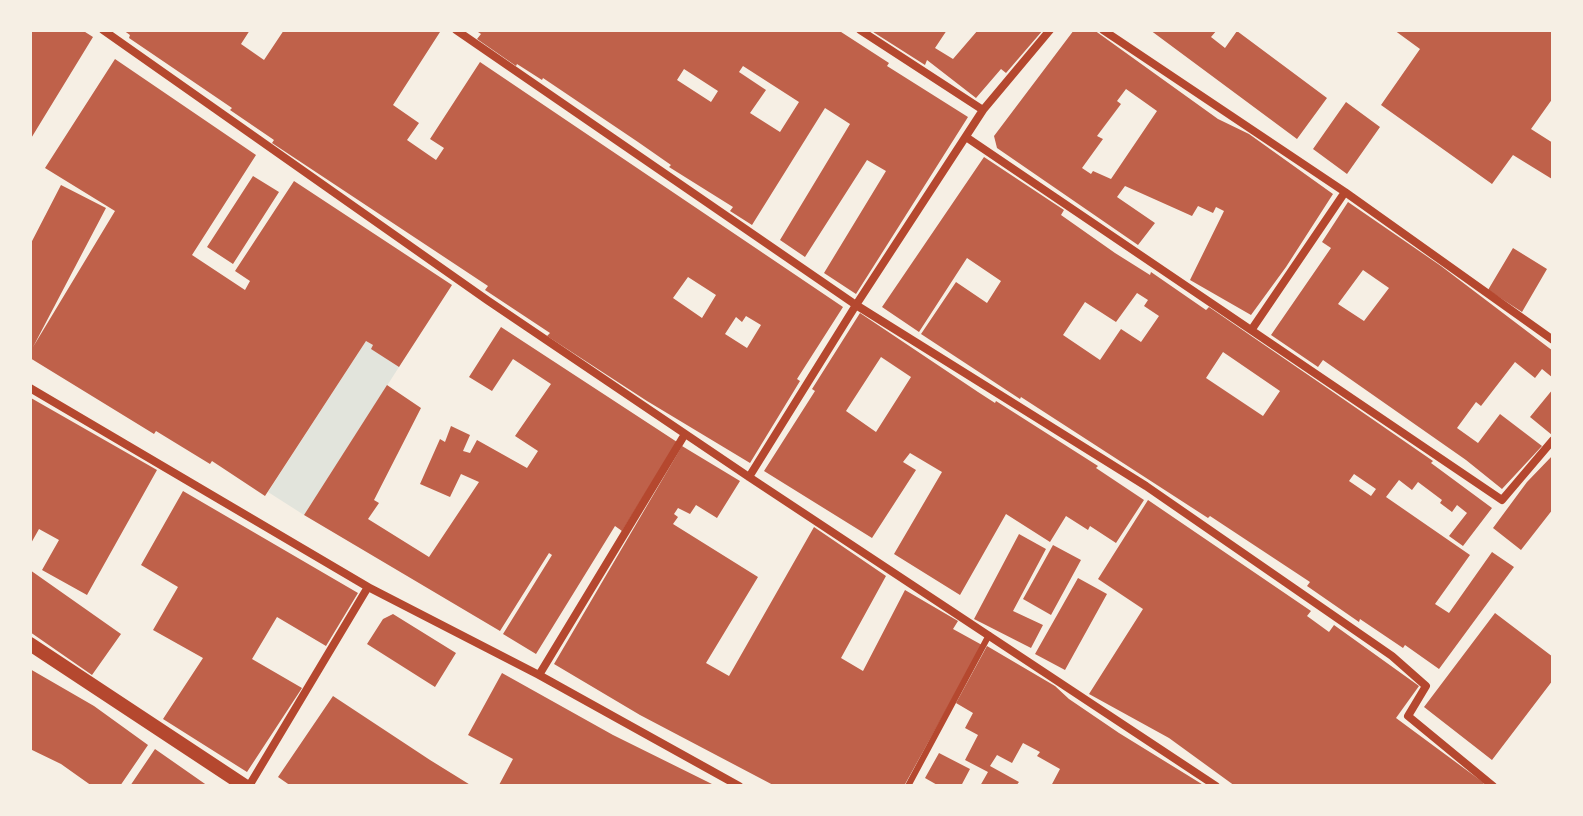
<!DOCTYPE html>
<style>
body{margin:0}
#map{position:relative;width:1583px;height:816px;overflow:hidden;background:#f6efe4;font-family:Barlow,sans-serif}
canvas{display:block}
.frame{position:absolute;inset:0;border:32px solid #f6efe4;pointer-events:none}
</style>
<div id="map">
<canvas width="1583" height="816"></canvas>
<div class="frame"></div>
</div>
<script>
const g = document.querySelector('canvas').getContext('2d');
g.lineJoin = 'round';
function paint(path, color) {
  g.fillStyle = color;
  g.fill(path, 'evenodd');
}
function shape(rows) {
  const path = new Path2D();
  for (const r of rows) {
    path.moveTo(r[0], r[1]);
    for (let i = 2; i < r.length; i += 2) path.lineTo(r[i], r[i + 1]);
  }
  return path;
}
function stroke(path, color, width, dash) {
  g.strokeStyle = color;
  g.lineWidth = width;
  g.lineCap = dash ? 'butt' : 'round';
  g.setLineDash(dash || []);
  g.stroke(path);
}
paint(shape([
 [366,341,373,345,372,349,399,367,304,515,268,492]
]), '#e2e4dc');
paint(shape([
 [30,30,82,30,93,37,30,140],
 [123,30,250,30,241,44,264,60,284,30,437,30,440,32,393,105,419,123,407,140,436,160,444,148,430,139,480,62,843,307,797,379,800,381,750,463,647,401,547,336,550,333,485,290,488,286,272,143,274,140,230,110,232,108,129,38,130,35],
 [688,277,716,295,702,318,673,298],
 [746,316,761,325,747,348,725,334,736,317,742,322],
 [475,30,838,30,889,63,887,66,968,117,856,294,824,273,886,171,867,160,805,257,780,240,850,124,825,108,752,225,730,211,733,207,669,167,671,165,638,142,543,78,542,80,517,64,516,66,477,39,481,34],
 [743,66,799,102,780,132,750,113,766,90,739,72],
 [684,69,718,91,711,102,677,80],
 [870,30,947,30,935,48,953,59,978,30,1043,30,1006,73,1001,69,976,98,927,60,925,65],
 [1074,30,1094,30,1218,119,1249,134,1333,194,1286,267,1251,315,1190,280,1224,211,1216,207,1213,213,1198,206,1192,216,1125,186,1117,197,1155,223,1138,245,997,148,994,136],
 [1126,89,1157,111,1111,179,1093,171,1091,174,1082,168,1103,139,1097,136,1121,104,1117,101],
 [1150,30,1217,30,1211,37,1225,48,1237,31,1327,98,1297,139],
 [1394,30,1553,30,1553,98,1531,129,1553,143,1552,179,1513,155,1492,184,1381,105,1420,49],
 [115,59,256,155,192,255,245,290,250,281,235,271,294,181,452,285,399,367,371,349,373,345,366,341,265,496,212,461,210,464,156,431,154,434,30,358,30,245,61,185,106,208,33,347,115,211,45,168],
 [1346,102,1380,127,1347,174,1313,149],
 [984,157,1064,210,1061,215,1115,253,1150,275,1151,272,1206,310,1209,307,1333,392,1433,461,1431,463,1492,508,1463,546,1449,536,1467,513,1457,505,1452,512,1440,503,1442,500,1418,482,1412,490,1399,480,1386,497,1470,555,1435,604,1449,613,1492,552,1514,567,1439,669,1405,645,1403,648,1360,619,1359,622,1307,586,1310,582,1210,516,1208,518,1021,397,1020,399,921,334,956,282,987,303,1001,281,967,258,919,332,882,307],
 [1137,293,1148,300,1144,306,1159,316,1141,342,1121,329,1100,360,1063,335,1085,302,1116,322],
 [1223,352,1280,391,1263,416,1206,378],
 [1354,474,1376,489,1371,496,1349,481],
 [253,176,279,192,233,264,207,247],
 [1348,202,1441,266,1553,351,1553,378,1542,369,1535,378,1515,362,1481,406,1476,402,1457,428,1478,443,1500,414,1542,446,1502,489,1466,460,1323,360,1318,367,1271,335,1331,248,1322,242],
 [1363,270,1389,288,1364,321,1338,304],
 [1513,248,1547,269,1522,312,1488,290],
 [860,313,978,392,995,403,996,401,1098,466,1096,468,1144,500,1116,543,1090,526,1088,530,1066,516,1050,542,1006,514,960,595,894,554,942,472,910,453,903,462,916,470,872,538,764,471,815,391,812,389],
 [881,357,911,377,876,432,846,411],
 [501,327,677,442,622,531,615,526,536,654,503,634,552,555,549,553,500,631,304,515,387,385,421,408,374,500,379,503,368,519,429,557,479,482,461,474,450,497,420,484,440,439,445,442,451,426,470,435,463,451,470,453,477,440,527,468,538,451,515,436,551,384,513,359,492,391,469,377],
 [1553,389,1553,433,1552,435,1530,417],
 [31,398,157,470,87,595,42,570,59,540,39,529,30,545],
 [682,446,740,481,717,518,696,505,690,514,678,508,674,514,678,517,673,524,758,577,706,663,729,676,814,527,886,576,841,658,863,671,905,590,958,621,953,629,982,645,904,786,775,786,640,715,554,664],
 [1553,455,1553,509,1521,550,1493,528,1527,482],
 [183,491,358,593,326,646,277,617,252,659,302,688,247,772,163,719,203,658,153,630,178,587,141,565],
 [1148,500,1311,611,1307,616,1329,632,1334,625,1419,686,1396,718,1484,783,1482,786,1235,786,1169,738,1089,694,1143,609,1098,579],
 [1019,534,1046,549,1013,611,1043,625,1031,648,974,619],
 [1053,545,1081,560,1051,615,1023,599],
 [30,570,121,634,92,675,30,632],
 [1078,578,1107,594,1065,670,1035,654],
 [1495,613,1553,657,1553,680,1492,760,1424,707],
 [393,614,456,653,435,687,367,644,383,619],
 [987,646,1055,686,1069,699,1119,733,1205,786,1051,786,1060,769,1037,756,1040,752,1023,743,1012,763,997,755,990,766,1019,782,1016,786,980,786,988,772,965,760,978,735,965,728,973,713,956,703],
 [30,669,94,706,148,745,120,786,92,786,61,764,30,749],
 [502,673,613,735,716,786,499,785,513,759,468,735],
 [333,696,430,760,472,786,291,786,278,777],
 [155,749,208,786,130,786],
 [939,753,970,769,961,786,939,786,925,778]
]), '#bf614a');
stroke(shape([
 [908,786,989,635]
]), '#b5482f', 6);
stroke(shape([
 [103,30,487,300,749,477,1216,786],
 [456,30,856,305,1146,486,1392,656,1426,686,1408,716,1493,786],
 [860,30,983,110],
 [1103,30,1345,192,1553,340],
 [966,137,1502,500,1553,440],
 [1252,329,1345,192],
 [30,388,368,587,539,675,739,786],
 [749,477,856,305,983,110,1050,30],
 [539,675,685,434],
 [249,786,368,587]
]), '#b5482f', 8);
stroke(shape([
 [30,644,245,786]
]), '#b5482f', 14);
</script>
